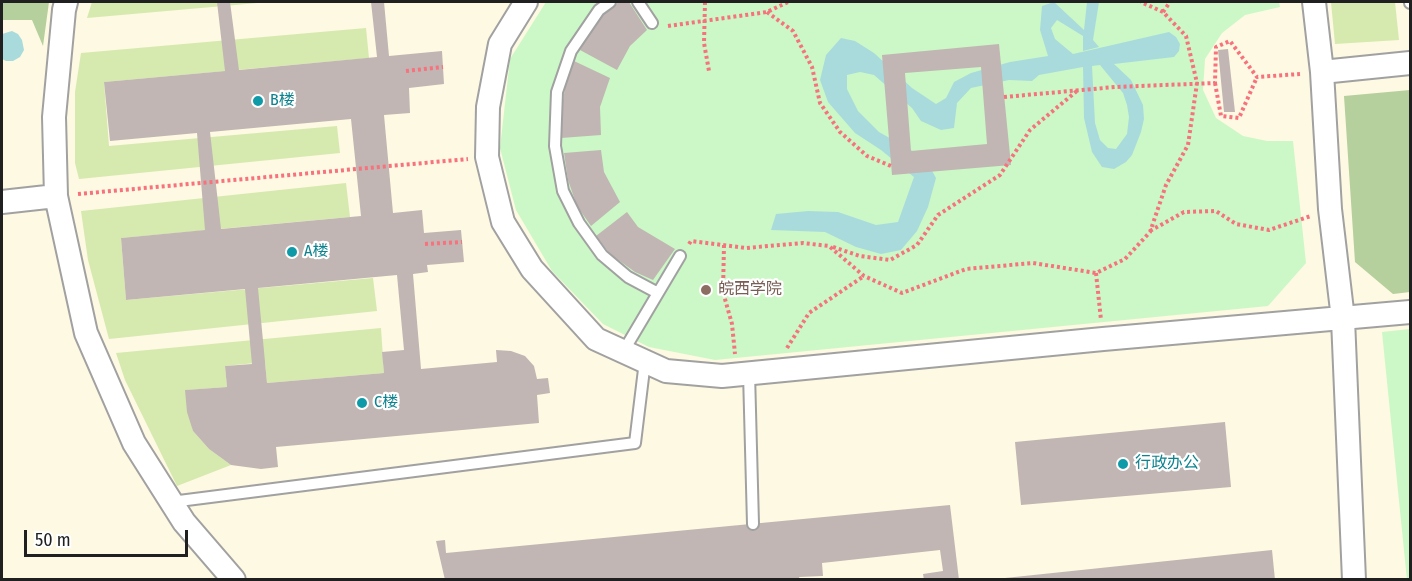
<!DOCTYPE html>
<meta charset="utf-8">
<style>
body{margin:0}
#map{position:relative;width:1412px;height:581px;overflow:hidden;background:#f1ece7;font-family:"Fira Sans Condensed",sans-serif}
canvas{display:block}
.frame{position:absolute;inset:0;border:3px solid #202020;pointer-events:none}
.scale{position:absolute;left:24px;top:530px;width:164px;height:27px;box-sizing:border-box;border:3px solid #202020;border-top:0;padding-left:8px;font-size:18px;line-height:21px;white-space:nowrap;color:#202020;-webkit-text-stroke:4px #fff;paint-order:stroke}
</style>
<div id="map">
<canvas width="1412" height="581"></canvas>
<div class="frame"></div>
<div class="scale">50 m</div>
</div>
<script>
const g = document.querySelector('canvas').getContext('2d');
g.lineJoin = 'round';
function paint(path, color) {
  g.fillStyle = color;
  g.fill(path, 'evenodd');
}
function shape(rows) {
  const path = new Path2D();
  for (const r of rows) {
    path.moveTo(r[0], r[1]);
    for (let i = 2; i < r.length; i += 2) path.lineTo(r[i], r[i + 1]);
  }
  return path;
}
function stroke(path, color, width, dash) {
  g.strokeStyle = color;
  g.lineWidth = width;
  g.lineCap = dash ? 'butt' : 'round';
  g.setLineDash(dash || []);
  g.stroke(path);
}
function label(font, color, halo, rows, align = 'center') {
  g.font = font + ' "Fira Sans Condensed","Noto Sans SC",sans-serif';
  g.lineWidth = 4.5;
  g.setLineDash([]);
  g.textBaseline = 'middle';
  g.strokeStyle = halo;
  g.fillStyle = color;
  for (const [text, x, y, turn = 0] of rows) {
    g.save();
    g.translate(x, y);
    g.rotate((+turn || 0) * Math.PI / 180);
    g.textAlign = isNaN(turn) ? turn : align;
    if (halo) g.strokeText(text, 0, 0);
    g.fillText(text, 0, 0);
    g.restore();
  }
}
paint(shape([
 [2,2,1410,2,1410,579,2,579]
]), '#fef9e2');
paint(shape([
 [92,2,269,2,87,18],
 [1331,2,1395,2,1399,40,1335,44],
 [366,28,369,58,104,82,109,146,337,126,340,153,79,179,75,163,75,92,81,53],
 [346,183,350,217,121,238,126,300,373,278,377,311,109,339,88,260,81,211],
 [381,328,384,373,267,383,265,362,225,366,227,387,186,390,193,431,209,449,231,465,177,486,125,380,116,353]
]), '#d6e9af');
paint(shape([
 [2,2,49,2,43,46,32,20,2,20],
 [1410,90,1410,292,1393,294,1355,262,1344,96]
]), '#b5cf9d');
paint(shape([
 [546,2,1279,2,1280,7,1245,15,1222,33,1205,59,1203,90,1216,118,1243,136,1267,141,1293,141,1306,263,1268,306,715,360,649,347,603,324,552,271,516,210,500,148,510,59],
 [1410,329,1410,579,1407,580,1382,332]
]), '#cbf8c6');
paint(shape([
 [1054,2,1084,30,1087,2,1099,2,1093,40,1099,47,1083,51,1083,36,1057,20,1051,28,1055,39,1073,54,1169,32,1176,37,1180,44,1179,51,1174,57,1114,64,1131,80,1143,105,1144,119,1141,132,1132,155,1126,162,1114,169,1102,167,1092,152,1084,118,1083,67,1039,75,1032,81,1009,80,971,88,957,103,954,128,941,130,921,121,912,108,874,75,860,72,847,75,847,89,858,111,879,132,925,158,936,178,928,207,917,231,901,250,881,254,856,247,825,232,771,230,776,214,808,211,838,212,876,225,898,222,914,177,881,150,855,133,828,102,820,80,826,55,841,38,855,41,874,53,912,88,936,104,946,98,954,82,971,73,1010,62,1048,56,1040,30,1042,6],
 [1100,65,1123,93,1127,105,1129,117,1127,134,1116,149,1108,148,1100,140,1095,123,1092,66],
 [12,31,18,34,22,40,24,50,20,57,13,61,6,61,2,59,2,34]
]), '#a9dbdd');
paint(shape([
 [217,2,230,2,239,70,377,57,371,2,384,2,389,56,442,51,444,84,409,88,410,113,384,115,393,213,422,210,424,233,461,230,464,262,427,265,428,272,413,274,421,369,497,362,496,350,511,351,525,356,534,366,537,379,548,378,550,393,537,395,539,423,276,447,278,467,261,469,231,465,209,449,193,431,187,412,185,390,227,387,225,366,252,364,245,289,126,300,121,238,205,230,197,133,110,141,104,82,225,71],
 [351,119,361,216,221,229,210,132],
 [397,275,404,350,382,352,384,373,267,383,258,288],
 [619,2,629,2,647,30,630,46,617,70,580,50,590,32,605,12],
 [999,44,1011,165,892,175,882,55],
 [981,67,987,144,911,151,905,73],
 [1228,49,1235,112,1224,112,1218,50],
 [574,61,610,78,600,107,601,135,561,138,561,113,565,88],
 [601,150,604,172,620,202,591,226,577,206,568,180,564,153],
 [627,212,638,227,675,249,653,280,635,272,610,254,596,236],
 [1225,422,1231,487,1021,505,1015,442],
 [950,505,959,580,924,580,923,574,943,571,940,550,822,563,823,576,799,577,800,580,445,580,436,541,445,540,446,553],
 [1272,550,1275,580,1005,580,1005,578]
]), '#c1b6b3');
const service = shape([
 [610,2,599,10,571,51,557,92,555,146,563,191,579,223,602,255,628,277,658,293],
 [638,2,652,23],
 [1410,2,1410,3],
 [623,352,680,256],
 [749,373,753,524],
 [171,502,635,443,645,361]
]);
const minor = shape([
 [66,2,64,10,54,117,56,196,86,333,134,443,184,522,234,580],
 [526,2,500,44,488,107,487,157,503,222,532,269,596,339,666,371,722,376,1103,339,1410,312],
 [1314,2,1322,72,1330,209,1343,319,1354,580],
 [1322,72,1410,63],
 [2,202,56,196]
]);
stroke(service, '#a1a1a1', 14);
stroke(minor, '#a1a1a1', 26);
stroke(shape([
 [705,2,704,43,709,71],
 [767,12,793,31,812,67,820,103,840,132,867,156,891,166],
 [1163,12,1170,2],
 [668,26,767,12,788,2],
 [406,71,443,67],
 [1215,83,1221,116,1239,118,1257,77],
 [1004,97,1115,87,1215,83,1216,47,1230,41,1257,77,1300,74],
 [78,194,468,159],
 [1150,231,1184,212,1216,211,1236,224,1269,230,1311,216],
 [425,244,462,242],
 [689,244,691,241,746,248,803,243,829,246,864,276,902,293,966,269,1033,263,1096,273,1125,259,1150,232,1166,185,1188,145,1197,83,1186,36,1163,12,1141,2],
 [724,245,723,292,732,324,735,354],
 [833,247,860,256,890,260,917,245,938,215,1000,175,1030,130,1078,90],
 [1096,273,1101,320],
 [787,348,809,313,864,276]
]), '#f7727d', 4, [3, 3]);
stroke(service, '#fff', 10);
stroke(minor, '#fff', 22);
for (const [x, y, r, color] of [
 [258,101,6,"#0f9aa8"],
 [292,252,6,"#0f9aa8"],
 [706,290,6,"#8d6e63"],
 [362,403,6,"#0f9aa8"],
 [1123,464,6,"#0f9aa8"]
]) {
  const dot = new Path2D();
  dot.arc(x, y, r, 0, 2 * Math.PI);
  g.fillStyle = color;
  g.fill(dot);
  stroke(dot, '#fff', 2);
}
label('16px', '#0d838f', '#fff', [
 ["B楼",270,101],
 ["A楼",304,252],
 ["C楼",374,403],
 ["行政办公",1135,464]
], 'left');
label('16px', '#785e54', '#fff', [
 ["皖西学院",718,290]
], 'left');
</script>
